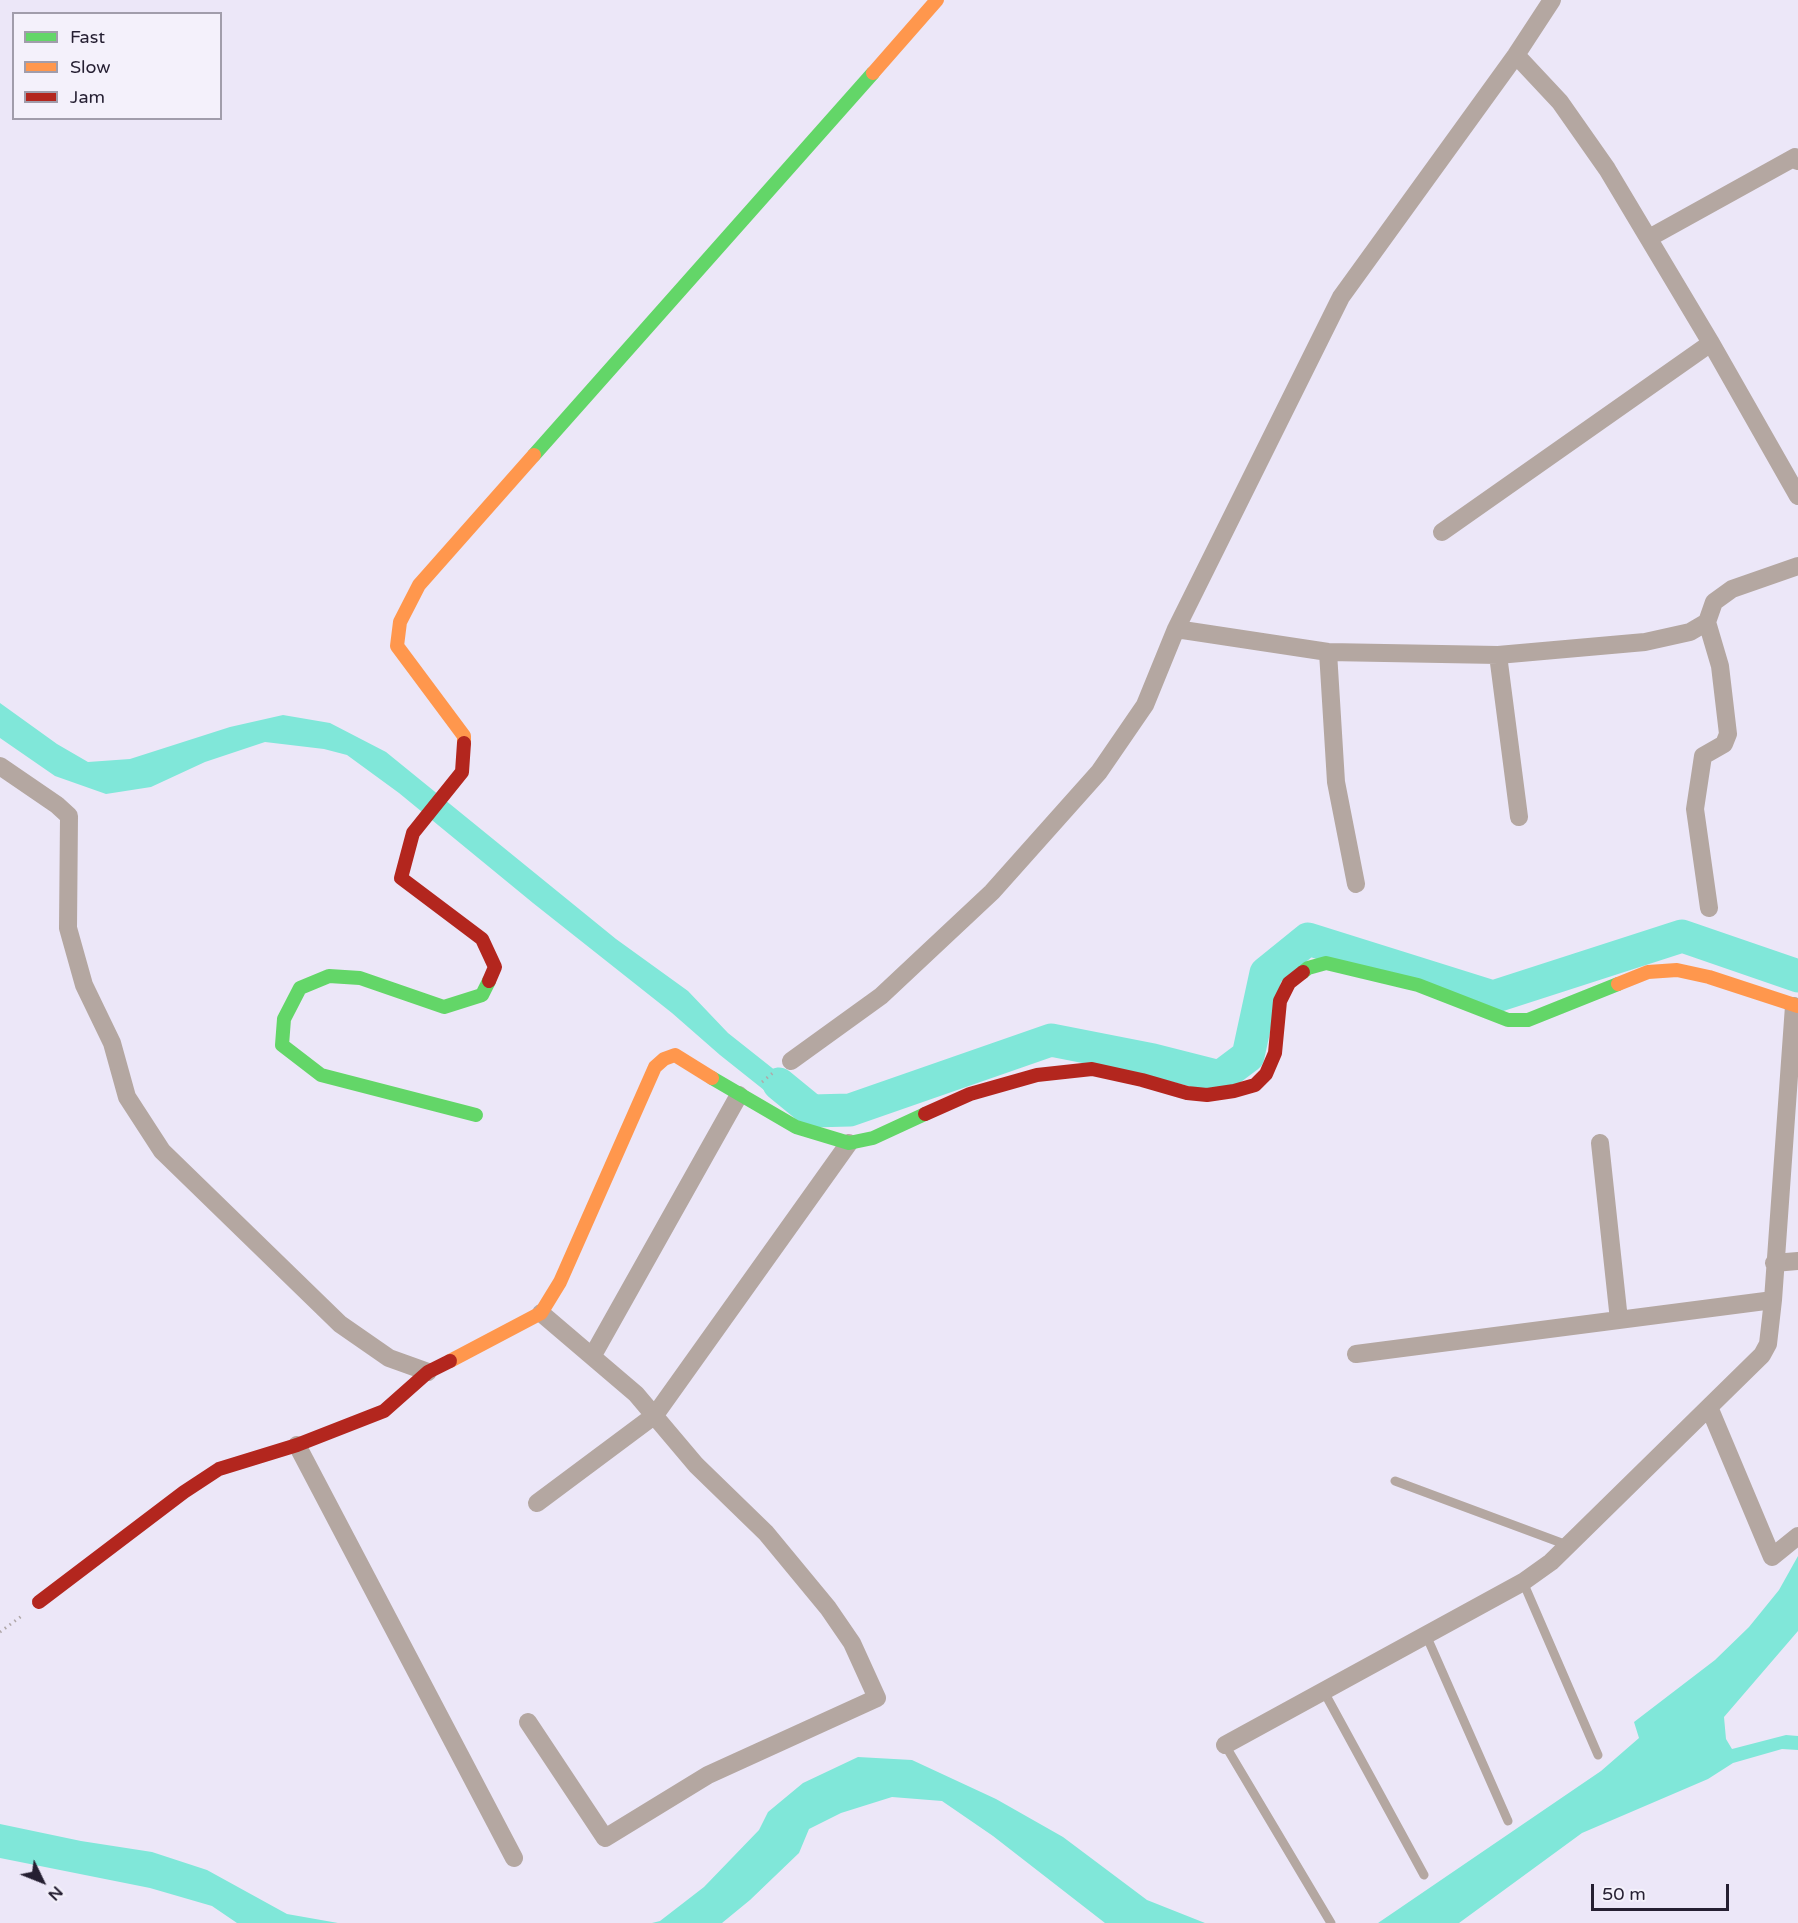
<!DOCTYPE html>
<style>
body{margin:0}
#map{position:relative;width:1798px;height:1923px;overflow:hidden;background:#ece7f8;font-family:"Varela Round",sans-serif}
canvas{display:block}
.legend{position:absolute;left:12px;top:12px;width:210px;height:108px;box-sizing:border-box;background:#f4f1fb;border:2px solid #a19dab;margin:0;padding:8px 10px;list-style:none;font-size:18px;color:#251f32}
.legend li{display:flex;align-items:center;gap:12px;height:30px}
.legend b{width:30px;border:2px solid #a19dab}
.north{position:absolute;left:12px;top:1851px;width:60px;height:60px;-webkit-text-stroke:4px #f4f1fb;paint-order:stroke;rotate:133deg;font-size:16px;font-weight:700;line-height:24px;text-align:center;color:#251f32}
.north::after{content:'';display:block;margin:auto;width:21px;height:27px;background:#251f32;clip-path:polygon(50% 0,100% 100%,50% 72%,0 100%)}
.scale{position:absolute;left:1591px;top:1884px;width:138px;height:27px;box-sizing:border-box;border:3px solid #251f32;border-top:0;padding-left:8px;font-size:18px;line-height:21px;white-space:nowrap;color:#251f32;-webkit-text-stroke:4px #f4f1fb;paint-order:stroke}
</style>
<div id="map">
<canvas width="1798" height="1923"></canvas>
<ul class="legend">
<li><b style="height:8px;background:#63d668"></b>Fast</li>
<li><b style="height:8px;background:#ff974d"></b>Slow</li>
<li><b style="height:8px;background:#b3261e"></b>Jam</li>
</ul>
<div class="north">N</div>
<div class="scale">50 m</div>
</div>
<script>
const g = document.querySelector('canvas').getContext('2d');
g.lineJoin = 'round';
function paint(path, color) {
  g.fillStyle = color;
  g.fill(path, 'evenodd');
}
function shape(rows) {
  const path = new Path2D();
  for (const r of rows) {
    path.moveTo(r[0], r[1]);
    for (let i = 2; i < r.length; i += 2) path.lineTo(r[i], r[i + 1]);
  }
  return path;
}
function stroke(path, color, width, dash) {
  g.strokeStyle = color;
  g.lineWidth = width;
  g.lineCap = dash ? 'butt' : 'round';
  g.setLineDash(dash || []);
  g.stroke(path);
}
paint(shape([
 [0,703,57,744,88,762,130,759,230,727,283,715,330,723,386,752,616,939,688,991,728,1033,805,1094,812,1111,794,1110,764,1090,720,1055,672,1013,533,903,399,793,347,755,324,749,265,742,205,762,151,787,106,794,55,776,0,738],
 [1798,1556,1798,1631,1724,1717,1726,1739,1732,1749,1786,1735,1798,1736,1798,1750,1782,1749,1733,1763,1708,1779,1582,1833,1459,1923,1378,1923,1601,1771,1639,1738,1634,1722,1715,1660,1749,1627,1779,1590],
 [858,1757,912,1760,996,1799,1063,1837,1147,1900,1205,1923,1105,1923,993,1836,942,1801,892,1797,841,1813,809,1829,799,1853,750,1900,722,1923,652,1923,660,1921,704,1887,759,1830,768,1812,803,1783],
 [0,1824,81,1841,152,1852,207,1870,287,1914,338,1923,237,1923,212,1906,150,1888,0,1858]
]), '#80e7d9');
stroke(shape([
 [779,1084,812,1111,850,1110,1051,1040,1153,1060,1220,1077,1248,1056,1266,973,1308,939,1493,997,1682,936,1798,976]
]), '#80e7d9', 33);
stroke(shape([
 [762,1082,775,1071],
 [0,1632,23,1615]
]), '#b0a8a9', 3, [1.5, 4.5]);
stroke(shape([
 [1395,1481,1567,1545],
 [1523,1582,1598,1755],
 [1426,1635,1508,1821],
 [1323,1690,1424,1875],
 [1225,1745,1331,1923]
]), '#b4a7a1', 9);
stroke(shape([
 [1516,55,1560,102,1607,169,1711,343,1798,496],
 [1649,238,1795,157,1798,161],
 [1442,532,1711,343],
 [1707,622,1720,666,1728,734,1724,744,1703,756,1695,809,1709,908],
 [1176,629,1328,652,1498,655,1645,642,1690,632,1707,622,1714,602,1732,589,1798,566],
 [1328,652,1336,782,1356,884],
 [1498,655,1519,817],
 [0,766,57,805,69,816,68,928,84,985,112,1043,127,1097,162,1151,340,1324,389,1358,428,1372],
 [791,1061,881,996,992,892,1099,772,1145,705,1176,629,1341,297,1516,55,1552,0],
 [1600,1143,1619,1320],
 [1774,1263,1798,1261],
 [1356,1354,1773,1300],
 [593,1355,739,1095],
 [1709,1407,1772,1557,1798,1536],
 [297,1445,514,1858],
 [537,1503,655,1415,849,1143],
 [528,1722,605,1838,708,1775,877,1698,852,1643,828,1608,766,1533,696,1465,636,1394,541,1313],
 [1225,1745,1523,1582,1551,1562,1762,1355,1768,1344,1773,1300,1794,1006]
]), '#b4a7a1', 18);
stroke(shape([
 [534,455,873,73],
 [1303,972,1308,968,1326,963,1418,985,1508,1020,1528,1020,1618,984],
 [712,1078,796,1127,849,1143,873,1138,925,1114],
 [476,1115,321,1075,282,1045,284,1019,300,988,329,976,360,978,444,1007,482,995,489,981]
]), '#63d668', 14);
stroke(shape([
 [873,73,937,0],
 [464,743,464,736,397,646,400,622,419,585,534,455],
 [1618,984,1648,972,1677,970,1709,977,1798,1006],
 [450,1361,541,1313,560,1282,655,1067,664,1059,675,1055,712,1078]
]), '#ff974d', 14);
stroke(shape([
 [464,743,462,772,413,833,401,878,482,939,495,967,489,981],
 [925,1114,970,1094,1037,1075,1092,1069,1142,1080,1187,1093,1207,1095,1234,1091,1255,1085,1266,1074,1275,1053,1280,1001,1289,983,1303,972],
 [39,1602,184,1492,219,1469,297,1445,384,1411,428,1372,450,1361]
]), '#b3261e', 14);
</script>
